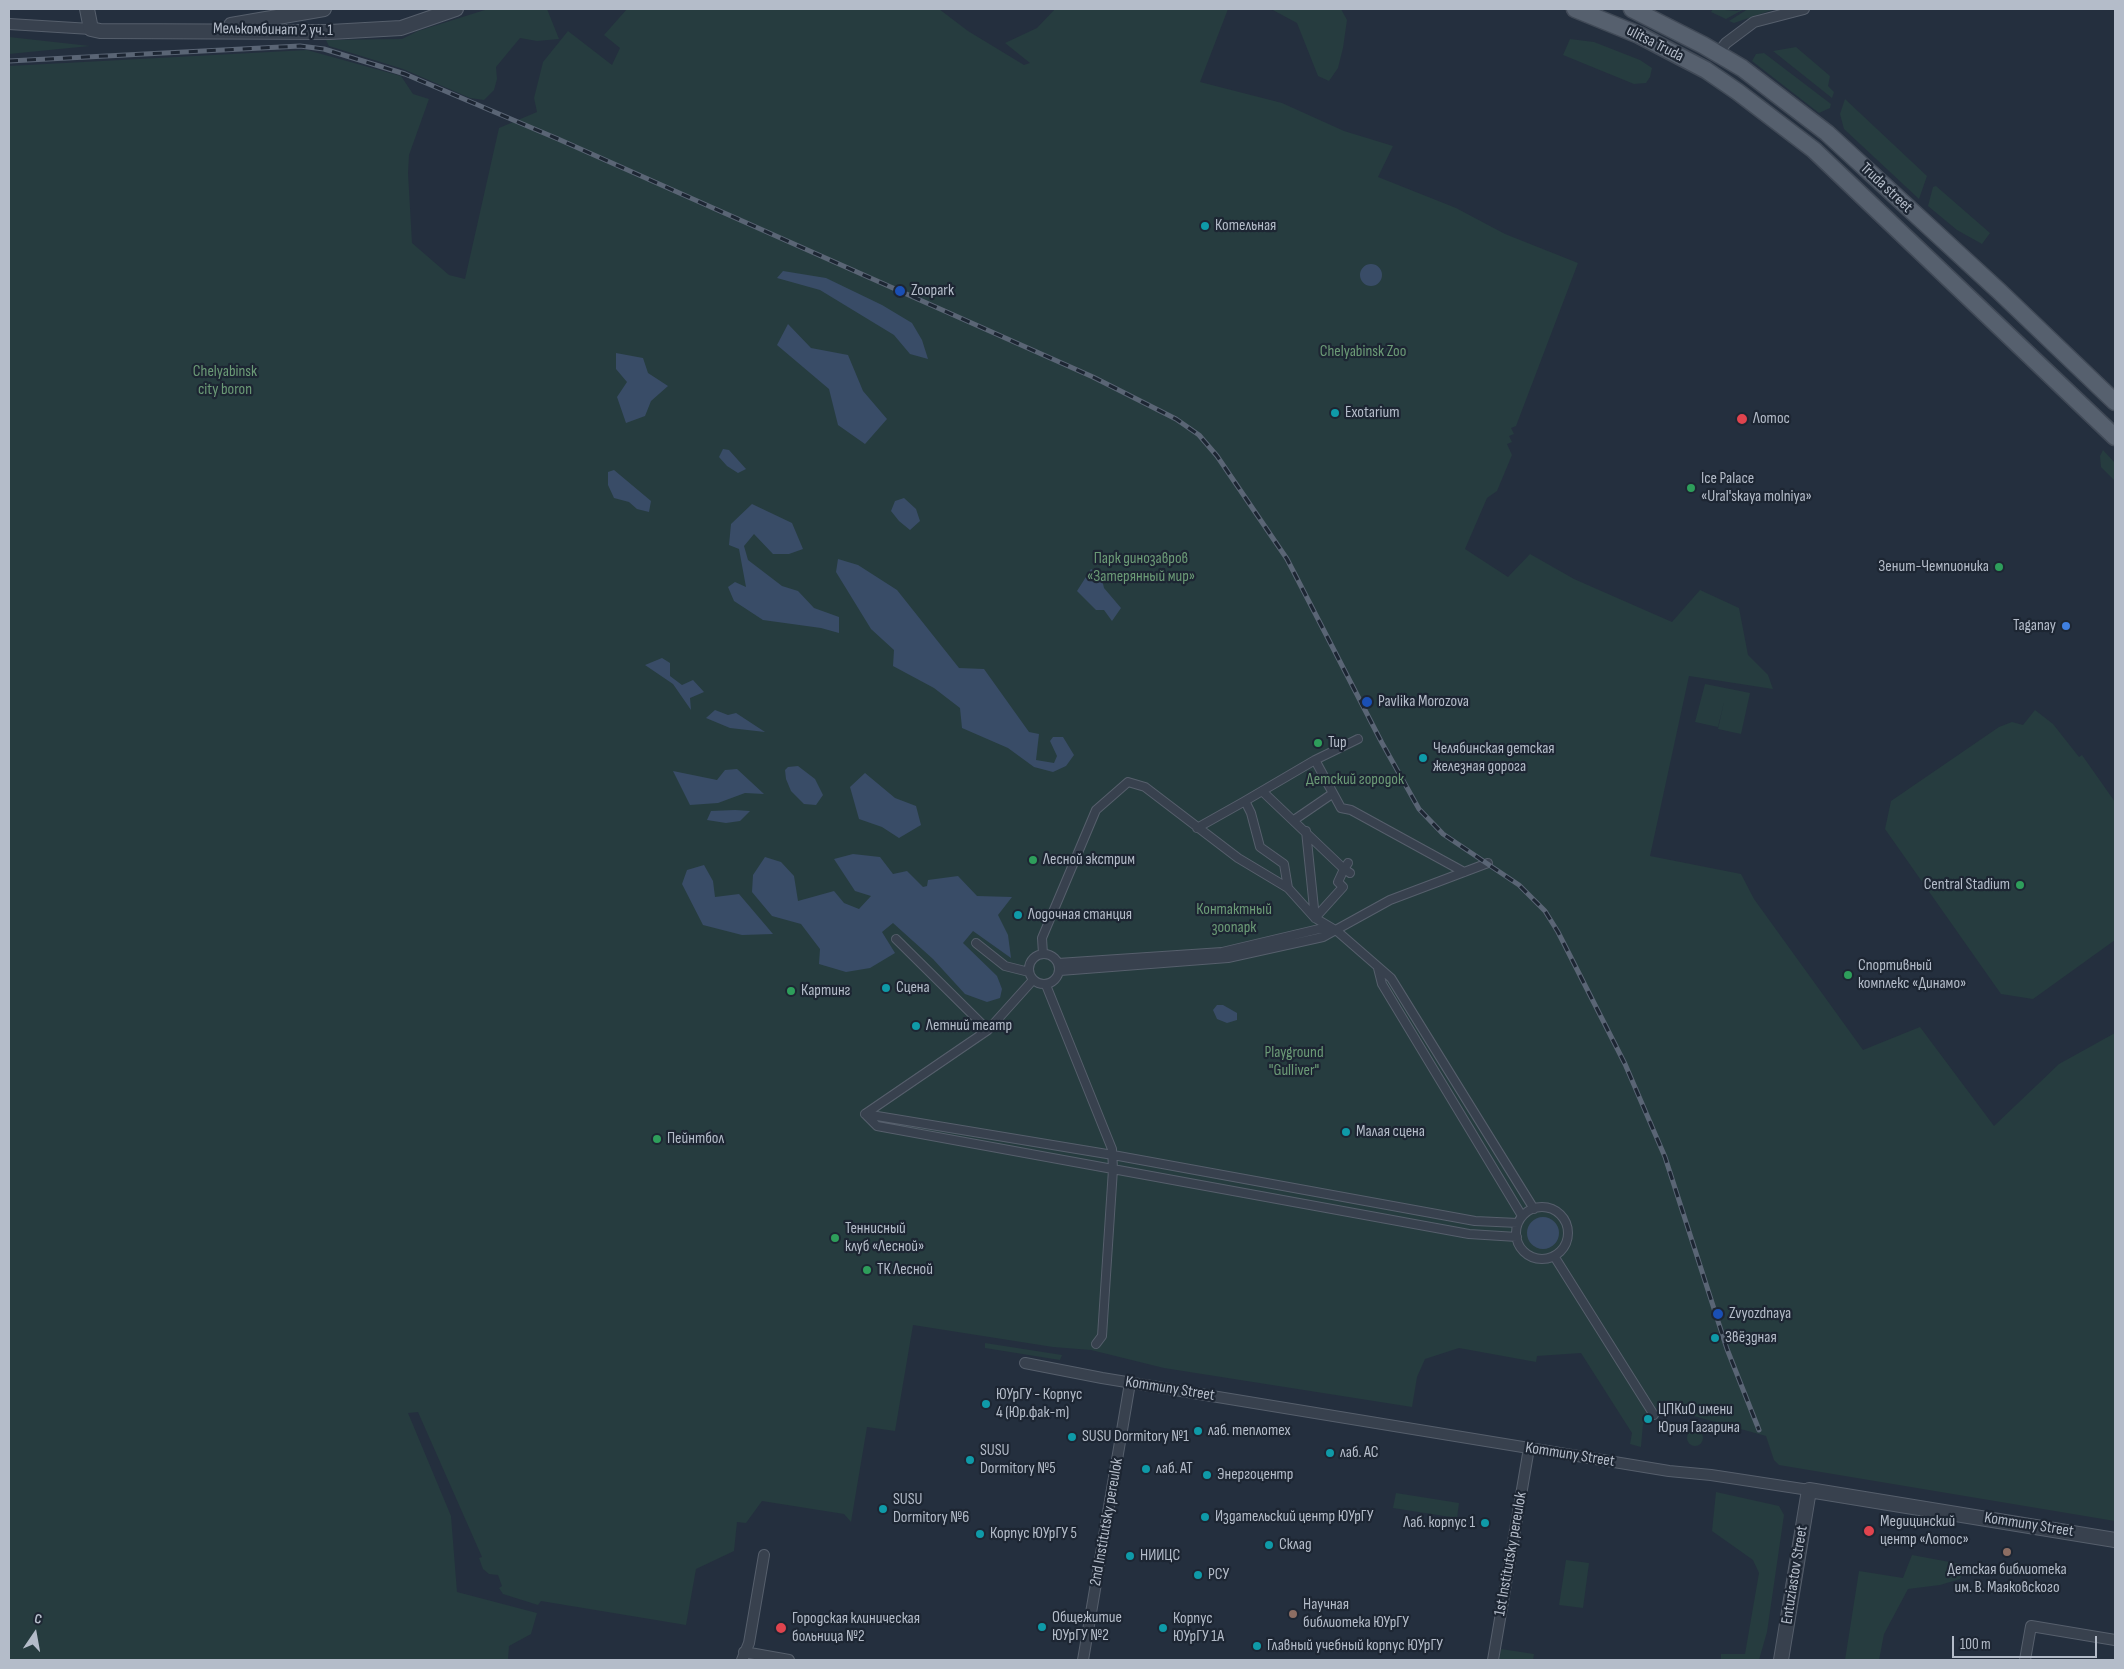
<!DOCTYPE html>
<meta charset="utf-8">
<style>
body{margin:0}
#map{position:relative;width:2124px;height:1669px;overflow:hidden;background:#242f3e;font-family:"Sofia Sans Condensed",sans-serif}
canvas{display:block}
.frame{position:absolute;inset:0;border:10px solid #b4bcc9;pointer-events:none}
.north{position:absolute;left:10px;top:1609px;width:50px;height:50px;-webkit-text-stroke:4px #1d2633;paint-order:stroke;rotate:12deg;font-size:14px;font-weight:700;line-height:20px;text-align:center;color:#b4bcc9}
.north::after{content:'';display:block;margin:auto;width:18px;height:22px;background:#b4bcc9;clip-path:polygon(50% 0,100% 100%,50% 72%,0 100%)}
.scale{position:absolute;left:1952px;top:1636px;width:145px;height:22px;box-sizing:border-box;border:2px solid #b4bcc9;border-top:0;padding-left:6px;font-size:15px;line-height:18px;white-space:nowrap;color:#b4bcc9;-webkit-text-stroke:4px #1d2633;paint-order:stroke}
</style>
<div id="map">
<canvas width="2124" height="1669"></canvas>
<div class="frame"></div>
<div class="north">С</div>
<div class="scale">100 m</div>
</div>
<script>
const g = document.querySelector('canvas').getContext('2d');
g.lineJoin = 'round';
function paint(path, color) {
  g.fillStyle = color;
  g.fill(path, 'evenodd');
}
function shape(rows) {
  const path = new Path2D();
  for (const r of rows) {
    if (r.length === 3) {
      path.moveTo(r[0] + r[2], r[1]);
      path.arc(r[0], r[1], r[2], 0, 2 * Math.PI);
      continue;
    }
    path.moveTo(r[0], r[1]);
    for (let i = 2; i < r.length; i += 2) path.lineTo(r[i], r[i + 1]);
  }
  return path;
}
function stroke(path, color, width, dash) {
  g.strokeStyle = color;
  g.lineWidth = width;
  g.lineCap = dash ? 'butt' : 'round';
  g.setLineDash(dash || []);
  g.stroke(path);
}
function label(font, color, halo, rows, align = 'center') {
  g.font = font + ' "Sofia Sans Condensed",sans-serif';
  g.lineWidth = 4.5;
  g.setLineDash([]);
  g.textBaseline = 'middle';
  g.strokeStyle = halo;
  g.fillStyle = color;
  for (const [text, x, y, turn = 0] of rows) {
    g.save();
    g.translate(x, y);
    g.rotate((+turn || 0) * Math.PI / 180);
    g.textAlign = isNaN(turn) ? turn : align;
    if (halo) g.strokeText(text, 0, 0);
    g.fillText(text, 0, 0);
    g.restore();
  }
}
paint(shape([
 [488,9,547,9,559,39,537,41,520,38,496,67,497,79,494,90,484,100,470,98,403,69,329,46,326,40,402,39,418,31],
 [627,9,939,9,968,31,1024,65,1030,63,1005,43,1037,28,1055,9,1228,9,1200,82,1282,103,1344,131,1393,146,1378,177,1456,208,1505,234,1578,263,1516,426,1511,428,1514,434,1509,436,1512,442,1507,444,1512,455,1497,491,1487,498,1465,549,1508,577,1530,554,1574,579,1672,622,1700,590,1739,608,1748,655,1768,675,1773,689,1689,676,1650,856,1741,874,1754,899,1863,1050,1920,1027,1994,1126,2059,1064,2115,1033,2115,1521,1779,1465,1774,1460,1766,1436,1668,1409,1643,1424,1641,1447,1630,1444,1632,1433,1581,1353,1537,1356,1536,1362,1459,1348,1425,1359,1417,1377,1412,1407,1164,1368,1091,1350,1053,1347,913,1325,895,1431,867,1427,851,1522,844,1514,762,1501,746,1523,737,1522,734,1551,696,1569,686,1625,541,1601,538,1605,503,1594,499,1588,502,1586,498,1575,489,1574,483,1569,479,1558,482,1557,418,1412,408,1413,451,1516,457,1592,537,1613,531,1634,509,1646,508,1660,9,1660,9,66,307,50,401,76,413,94,429,99,409,155,408,173,412,243,449,275,465,279,499,128,537,112,534,98,543,62,568,31,612,65,620,48,604,35],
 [1271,9,1341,9,1347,20,1343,48,1338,68,1329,81,1318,76,1297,23],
 [1713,9,1737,11,1744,9,1726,19,1711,12],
 [1748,9,1775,9,1734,23,1729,21],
 [9,37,90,46,9,54],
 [1570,39,1594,42,1640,60,1652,68,1650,77,1646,83,1634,84,1563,55],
 [1796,47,1830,76,1828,86,1834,92,1832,98,1773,51],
 [1764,53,1831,104,1830,108,1819,113,1752,61,1756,54],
 [1845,99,1927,176,1919,199,1844,129,1840,114],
 [1936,186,1990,233,1982,244,1957,230,1928,206,1933,187],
 [2103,450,2115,463,2115,481,2101,467,2100,456],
 [1705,684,1750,693,1741,734,1718,729,1724,702,1718,727,1695,722],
 [2035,710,2053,724,2079,757,2082,755,2115,802,2115,940,2033,999,2001,994,1885,829,1891,801,1999,727,2012,722,2023,725],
 [985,1343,1062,1355,1060,1360,985,1348],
 [1695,1438,8],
 [1716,1492,1779,1506,1784,1515,1767,1632,1759,1660,1721,1660,1721,1654,1745,1654,1759,1573,1753,1560,1712,1531],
 [1396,1493,1459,1503,1457,1518,1393,1508],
 [1912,1555,1966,1565,1960,1579,1940,1585,1908,1589,1884,1634,1879,1660,1845,1660,1859,1571,1903,1578],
 [1566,1560,1589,1563,1583,1608,1559,1605],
 [1501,1649,1534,1654,1533,1660,1499,1660]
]), '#263c3f');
paint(shape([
 [1371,275,11],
 [783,271,826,278,882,305,912,323,922,340,928,359,910,354,894,335,820,290,777,278],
 [788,324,811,348,848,355,863,391,887,419,865,444,838,425,829,389,777,345],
 [616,353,643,358,648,373,668,386,651,401,645,416,626,423,617,397,627,382,616,369],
 [723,449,729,450,746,469,738,473,727,466,719,457],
 [614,470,651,501,649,512,637,509,629,502,614,498,608,485,608,472],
 [904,498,916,509,920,521,910,530,899,521,891,511,895,501],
 [752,504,792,523,803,549,789,554,773,554,754,534,744,546,748,560,782,586,798,591,814,608,839,617,839,633,821,628,763,620,734,601,728,587,735,582,746,587,739,549,729,545,731,524],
 [838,559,858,565,897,590,959,668,984,669,1029,732,1039,734,1036,760,1054,763,1057,756,1050,741,1053,737,1063,737,1074,755,1066,766,1053,772,1034,767,1008,748,962,728,960,708,934,688,893,666,894,650,871,629,836,572],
 [1091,569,1101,575,1104,588,1121,608,1112,621,1104,610,1096,610,1077,591],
 [662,658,670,663,670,676,682,685,693,680,704,692,690,698,691,710,673,684,645,665],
 [715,710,728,715,736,713,765,732,730,728,706,718],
 [798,766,815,779,823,795,816,805,804,804,791,791,786,779,785,770,788,767],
 [737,769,764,794,745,793,718,803,690,805,673,771,717,780,725,770],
 [865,773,895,798,916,806,921,825,899,838,882,827,859,819,850,787],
 [735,810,750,811,740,821,726,823,707,820,711,811],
 [853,854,880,857,893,874,907,871,923,887,927,886,928,880,958,876,977,896,1012,897,998,915,1008,935,1011,958,973,931,963,943,997,976,1002,989,1000,998,987,1002,965,994,933,959,893,923,882,932,895,953,870,968,846,972,819,964,820,949,801,924,772,916,752,892,753,875,765,857,781,862,794,876,798,901,834,891,844,903,859,909,871,896,855,891,834,859],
 [704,865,713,881,715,897,739,894,773,934,742,935,703,925,682,884,687,870],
 [1217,1005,1223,1005,1237,1013,1237,1020,1227,1023,1217,1019,1213,1010],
 [1543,1233,16]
]), '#394c67');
const pedestrian = shape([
 [1315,760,1341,808,1351,810,1464,872],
 [1262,791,1344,869,1348,863],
 [1294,820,1332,794],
 [1197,828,1245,801],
 [1306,831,1315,918,1343,887,1338,882,1344,869,1350,873],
 [1288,888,1284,864,1260,847,1251,813,1245,801,1315,760,1358,739],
 [896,939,988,1030],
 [976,943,1005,966,1029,972],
 [1044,969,15],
 [1043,954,1042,938,1096,810,1128,782,1145,787,1238,858,1288,888,1315,918,1337,931,1391,978,1534,1209],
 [1058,963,1222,952,1319,929,1335,931],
 [1378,968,1382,984,1522,1216],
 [1060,971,1228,958,1323,937,1390,900,1488,863],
 [1046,985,1112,1149,1113,1169,1102,1336,1096,1344],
 [865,1114,877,1126,1469,1234,1517,1237],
 [865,1114,1113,1155,1475,1221,1518,1223],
 [865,1114,988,1030,1033,980],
 [1542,1233,26],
 [1554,1256,1654,1415]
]);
const minor = shape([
 [9,24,91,29],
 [1718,53,1726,43,1754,22,1804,9],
 [1025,1363,1102,1378,1669,1471,1711,1475,1809,1490],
 [744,1652,789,1660],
 [742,1660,749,1643,764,1555],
 [1083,1660,1130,1383],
 [1493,1660,1529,1448],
 [2025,1660,2031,1626,2115,1640]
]);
const tertiary = shape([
 [87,9,91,29,100,31,330,32,401,28,456,9],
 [231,25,324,9],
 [1781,1660,1809,1490,2115,1540]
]);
const primary = shape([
 [1575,9,1639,35,1706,70,1738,92,1814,150,2115,437],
 [1632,9,1703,45,1742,68,1827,133,2000,292,2115,402]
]);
stroke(pedestrian, '#565f6c', 10);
stroke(minor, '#565f6c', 12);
stroke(tertiary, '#565f6c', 16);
stroke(primary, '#414a57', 19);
stroke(pedestrian, '#38414e', 8);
stroke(minor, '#38414e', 10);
stroke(tertiary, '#38414e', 14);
stroke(primary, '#56606e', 16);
const rail = shape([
 [9,61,300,46,324,49,405,74,558,139,1093,377,1176,419,1199,435,1217,456,1287,559,1382,743,1419,809,1443,834,1519,885,1545,911,1558,932,1625,1064,1665,1157,1727,1349,1759,1430]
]);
stroke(rail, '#5a6575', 5);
stroke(rail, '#1d2633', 3, [9]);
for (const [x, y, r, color] of [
 [1205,226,5,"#0f9aa8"],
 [900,291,6,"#1a4fb4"],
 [1335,413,5,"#0f9aa8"],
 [1742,419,6,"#e0444e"],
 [1691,488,5,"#2e9e5b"],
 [1999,567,5,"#2e9e5b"],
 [2066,626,5,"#3f7fe0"],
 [1367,702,6,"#1a4fb4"],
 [1318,743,5,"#2e9e5b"],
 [1423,758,5,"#0f9aa8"],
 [1033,860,5,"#2e9e5b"],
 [2020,885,5,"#2e9e5b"],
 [1018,915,5,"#0f9aa8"],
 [1848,975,5,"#2e9e5b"],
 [886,988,5,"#0f9aa8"],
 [791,991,5,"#2e9e5b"],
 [916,1026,5,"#0f9aa8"],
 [1346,1132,5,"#0f9aa8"],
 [657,1139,5,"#2e9e5b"],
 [835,1238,5,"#2e9e5b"],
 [867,1270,5,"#2e9e5b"],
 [1718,1314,6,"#1a4fb4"],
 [1715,1338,5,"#0f9aa8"],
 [986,1404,5,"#0f9aa8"],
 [1648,1419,5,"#0f9aa8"],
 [1198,1431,5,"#0f9aa8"],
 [1072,1437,5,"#0f9aa8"],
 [1330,1453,5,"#0f9aa8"],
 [970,1460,5,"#0f9aa8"],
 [1146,1469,5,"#0f9aa8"],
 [1207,1475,5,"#0f9aa8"],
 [883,1509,5,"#0f9aa8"],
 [1205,1517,5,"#0f9aa8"],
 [1485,1523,5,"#0f9aa8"],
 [1869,1531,6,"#e0444e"],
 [980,1534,5,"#0f9aa8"],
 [1269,1545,5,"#0f9aa8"],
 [2007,1552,5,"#8d6e63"],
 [1130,1556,5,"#0f9aa8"],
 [1198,1575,5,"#0f9aa8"],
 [1293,1614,5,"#8d6e63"],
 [1042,1627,5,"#0f9aa8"],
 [781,1628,6,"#e0444e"],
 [1163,1628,5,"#0f9aa8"],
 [1257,1646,5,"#0f9aa8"]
]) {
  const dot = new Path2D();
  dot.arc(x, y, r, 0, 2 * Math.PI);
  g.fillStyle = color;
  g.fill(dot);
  stroke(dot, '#1d2633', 2);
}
label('16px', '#b4bcc9', '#1d2633', [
 ["Мелькомбинат 2 уч. 1",273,30,1],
 ["ulitsa Truda",1655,44,27],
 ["Truda street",1886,188,43],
 ["Kommuny Street",1170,1389,9],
 ["Kommuny Street",1570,1455,9],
 ["2nd Institutsky pereulok",1107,1522,-80],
 ["Kommuny Street",2029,1525,9],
 ["1st Institutsky pereulok",1511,1554,-80],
 ["Entuziastov Street",1795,1575,-81]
]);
label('16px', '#b4bcc9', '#1d2633', [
 ["Котельная",1215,226],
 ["Zoopark",911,291],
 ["Exotarium",1345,413],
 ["Лотос",1753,419],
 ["Ice Palace",1701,479],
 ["«Ural'skaya molniya»",1701,497],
 ["Зенит-Чемпионика",1989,567,"right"],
 ["Taganay",2056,626,"right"],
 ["Pavlika Morozova",1378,702],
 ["Тир",1328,743],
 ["Челябинская детская",1433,749],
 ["железная дорога",1433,767],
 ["Лесной экстрим",1043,860],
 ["Central Stadium",2010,885,"right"],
 ["Лодочная станция",1028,915],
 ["Спортивный",1858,966],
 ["комплекс «Динамо»",1858,984],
 ["Сцена",896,988],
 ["Картинг",801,991],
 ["Летний театр",926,1026],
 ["Малая сцена",1356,1132],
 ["Пейнтбол",667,1139],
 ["Теннисный",845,1229],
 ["клуб «Лесной»",845,1247],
 ["ТК Лесной",877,1270],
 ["Zvyozdnaya",1729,1314],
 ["Звёздная",1725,1338],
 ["ЮУрГУ - Корпус",996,1395],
 ["4 (Юр.фак-т)",996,1413],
 ["ЦПКиО имени",1658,1410],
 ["Юрия Гагарина",1658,1428],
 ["лаб. теплотех",1208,1431],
 ["SUSU Dormitory №1",1082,1437],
 ["SUSU",980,1451],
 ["Dormitory №5",980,1469],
 ["лаб. АС",1340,1453],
 ["лаб. АТ",1156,1469],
 ["Энергоцентр",1217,1475],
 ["SUSU",893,1500],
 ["Dormitory №6",893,1518],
 ["Издательский центр ЮУрГУ",1215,1517],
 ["Медицинский",1880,1522],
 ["центр «Лотос»",1880,1540],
 ["Лаб. корпус 1",1475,1523,"right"],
 ["Корпус ЮУрГУ 5",990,1534],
 ["Склад",1279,1545],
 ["НИИЦС",1140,1556],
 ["Детская библиотека",2007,1570,"center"],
 ["им. В. Маяковского",2007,1588,"center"],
 ["РСУ",1208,1575],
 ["Научная",1303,1605],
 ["библиотека ЮУрГУ",1303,1623],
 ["Общежитие",1052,1618],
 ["ЮУрГУ №2",1052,1636],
 ["Городская клиническая",792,1619],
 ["больница №2",792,1637],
 ["Корпус",1173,1619],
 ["ЮУрГУ 1А",1173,1637],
 ["Главный учебный корпус ЮУрГУ",1267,1646]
], 'left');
label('16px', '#6b9a76', '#1d2633', [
 ["Chelyabinsk Zoo",1363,352],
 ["Chelyabinsk",225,372],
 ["city boron",225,390],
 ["Парк динозавров",1141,559],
 ["«Затерянный мир»",1141,577],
 ["Детский городок",1355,780],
 ["Контактный",1234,910],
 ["зоопарк",1234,928],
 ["Playground",1294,1053],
 ["\"Gulliver\"",1294,1071]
]);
</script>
